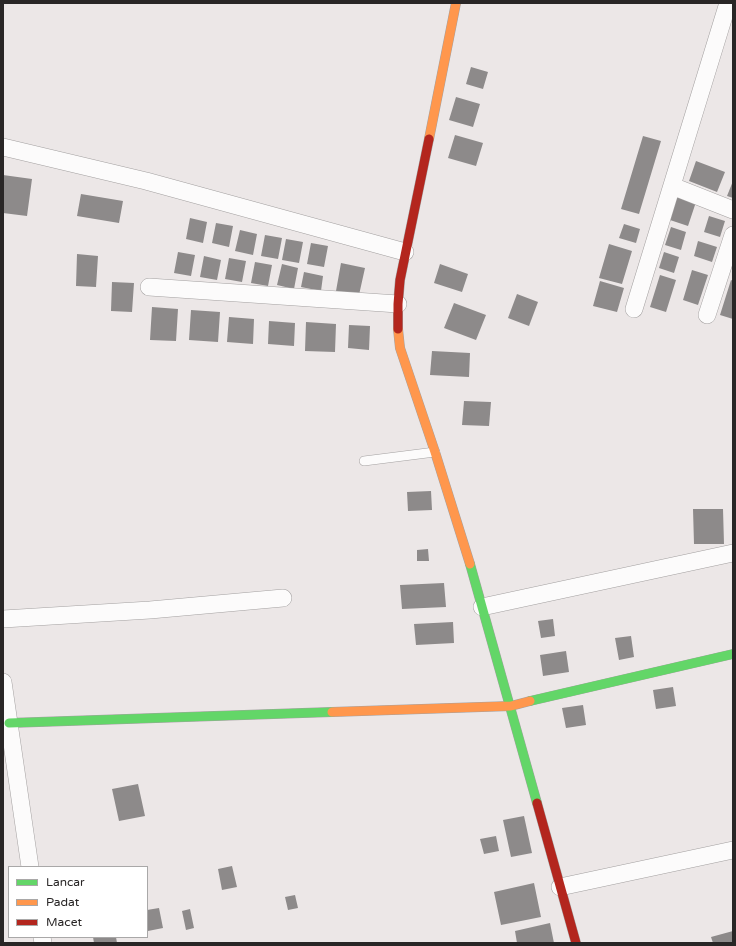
<!DOCTYPE html>
<style>
body{margin:0}
#map{position:relative;width:736px;height:946px;overflow:hidden;background:#ece7e7;font-family:"Varela Round",sans-serif}
canvas{display:block}
.frame{position:absolute;inset:0;border:4px solid #292626;pointer-events:none}
.legend{position:absolute;left:8px;top:866px;width:140px;height:72px;box-sizing:border-box;background:#fff;border:1px solid #a9a8a8;margin:0;padding:5px 7px;list-style:none;font-size:12px;color:#292626}
.legend li{display:flex;align-items:center;gap:8px;height:20px}
.legend b{width:20px;border:1px solid #a9a8a8}
</style>
<div id="map">
<canvas width="736" height="946"></canvas>
<div class="frame"></div>
<ul class="legend">
<li><b style="height:5px;background:#63d668"></b>Lancar</li>
<li><b style="height:5px;background:#ff974d"></b>Padat</li>
<li><b style="height:5px;background:#b3261e"></b>Macet</li>
</ul>
</div>
<script>
const g = document.querySelector('canvas').getContext('2d');
g.lineJoin = 'round';
function paint(path, color) {
  g.fillStyle = color;
  g.fill(path, 'evenodd');
}
function shape(rows) {
  const path = new Path2D();
  for (const r of rows) {
    path.moveTo(r[0], r[1]);
    for (let i = 2; i < r.length; i += 2) path.lineTo(r[i], r[i + 1]);
  }
  return path;
}
function stroke(path, color, width, dash) {
  g.strokeStyle = color;
  g.lineWidth = width;
  g.lineCap = dash ? 'butt' : 'round';
  g.setLineDash(dash || []);
  g.stroke(path);
}
paint(shape([
 [471,67,488,72,483,89,466,84],
 [456,97,480,104,473,127,449,120],
 [455,135,483,143,476,166,448,158],
 [643,136,661,141,639,214,621,209],
 [696,161,725,172,717,192,689,181],
 [3,175,32,179,27,216,3,213],
 [733,181,733,198,727,196],
 [81,194,123,201,119,223,77,216],
 [675,195,696,202,688,226,667,219],
 [709,216,725,221,720,237,704,232],
 [190,218,207,222,203,243,186,239],
 [216,223,233,226,229,247,212,243],
 [624,224,640,229,636,243,619,238],
 [671,227,686,232,681,250,665,245],
 [240,230,257,234,253,255,235,251],
 [265,235,282,238,278,259,261,256],
 [286,239,303,242,299,263,282,260],
 [698,241,717,247,712,262,694,256],
 [311,243,328,246,324,267,307,264],
 [609,244,632,251,622,284,599,278],
 [178,252,195,255,191,276,174,273],
 [664,252,679,257,674,273,659,268],
 [77,254,98,256,96,287,76,286],
 [204,256,221,260,217,280,200,277],
 [229,258,246,261,242,282,225,279],
 [255,262,272,265,268,286,251,283],
 [341,263,365,268,359,295,336,291],
 [282,264,298,268,294,289,277,285],
 [440,264,468,274,462,292,434,283],
 [692,270,708,275,698,305,683,300],
 [304,272,323,276,321,291,301,287],
 [660,275,676,280,666,312,650,307],
 [731,280,733,281,733,319,720,315],
 [600,281,624,288,617,312,593,306],
 [112,282,134,283,132,312,111,311],
 [517,294,538,302,529,326,508,318],
 [454,303,486,315,476,340,444,328],
 [152,307,178,309,176,341,150,340],
 [191,310,220,312,218,342,189,340],
 [229,317,254,319,253,344,227,342],
 [269,321,295,323,294,346,268,344],
 [306,322,336,324,335,352,305,351],
 [349,325,370,326,369,350,348,348],
 [432,351,470,353,469,377,430,375],
 [464,401,491,402,489,426,462,425],
 [431,491,432,510,408,511,407,492],
 [693,509,723,509,724,544,694,544],
 [428,549,429,561,417,561,417,550],
 [444,583,446,607,402,609,400,585],
 [553,619,555,636,541,638,538,621],
 [453,622,454,643,416,645,414,624],
 [631,636,634,657,619,660,615,638],
 [566,651,569,672,543,676,540,655],
 [673,687,676,706,656,709,653,690],
 [583,705,586,725,566,728,562,708],
 [138,784,145,816,119,821,112,789],
 [524,816,532,853,511,857,503,820],
 [496,836,499,851,484,854,480,839],
 [232,866,237,887,222,890,218,869],
 [534,883,541,917,501,925,494,892],
 [295,895,298,908,288,910,285,897],
 [159,908,163,928,148,931,147,910],
 [190,909,194,928,186,930,182,911],
 [550,923,554,943,517,943,515,931],
 [733,931,733,943,713,943,711,937],
 [93,937,116,937,117,943,94,943]
]), '#8d8a8a');
const lane = shape([
 [364,461,435,452]
]);
const street = shape([
 [3,147,146,181,405,252],
 [672,186,733,210],
 [149,287,398,304],
 [634,309,728,3],
 [707,315,733,235],
 [482,607,733,553],
 [3,619,150,610,283,598],
 [3,682,30,867],
 [560,887,733,850],
 [42,937,43,943]
]);
const fast = shape([
 [470,564,537,803],
 [530,701,733,654],
 [9,723,332,712]
]);
const slow = shape([
 [429,139,456,3],
 [398,329,400,348,435,452,470,564],
 [332,712,511,706,530,701]
]);
const jam = shape([
 [398,329,398,304,400,280,429,139],
 [537,803,576,943]
]);
stroke(lane, '#a3a0a0', 10);
stroke(street, '#a3a0a0', 18);
stroke(fast, '#a3a0a0', 10);
stroke(slow, '#a3a0a0', 10);
stroke(jam, '#a3a0a0', 10);
stroke(lane, '#fcfbfb', 9);
stroke(street, '#fcfbfb', 17);
stroke(fast, '#63d668', 9);
stroke(slow, '#ff974d', 9);
stroke(jam, '#b3261e', 9);
</script>
